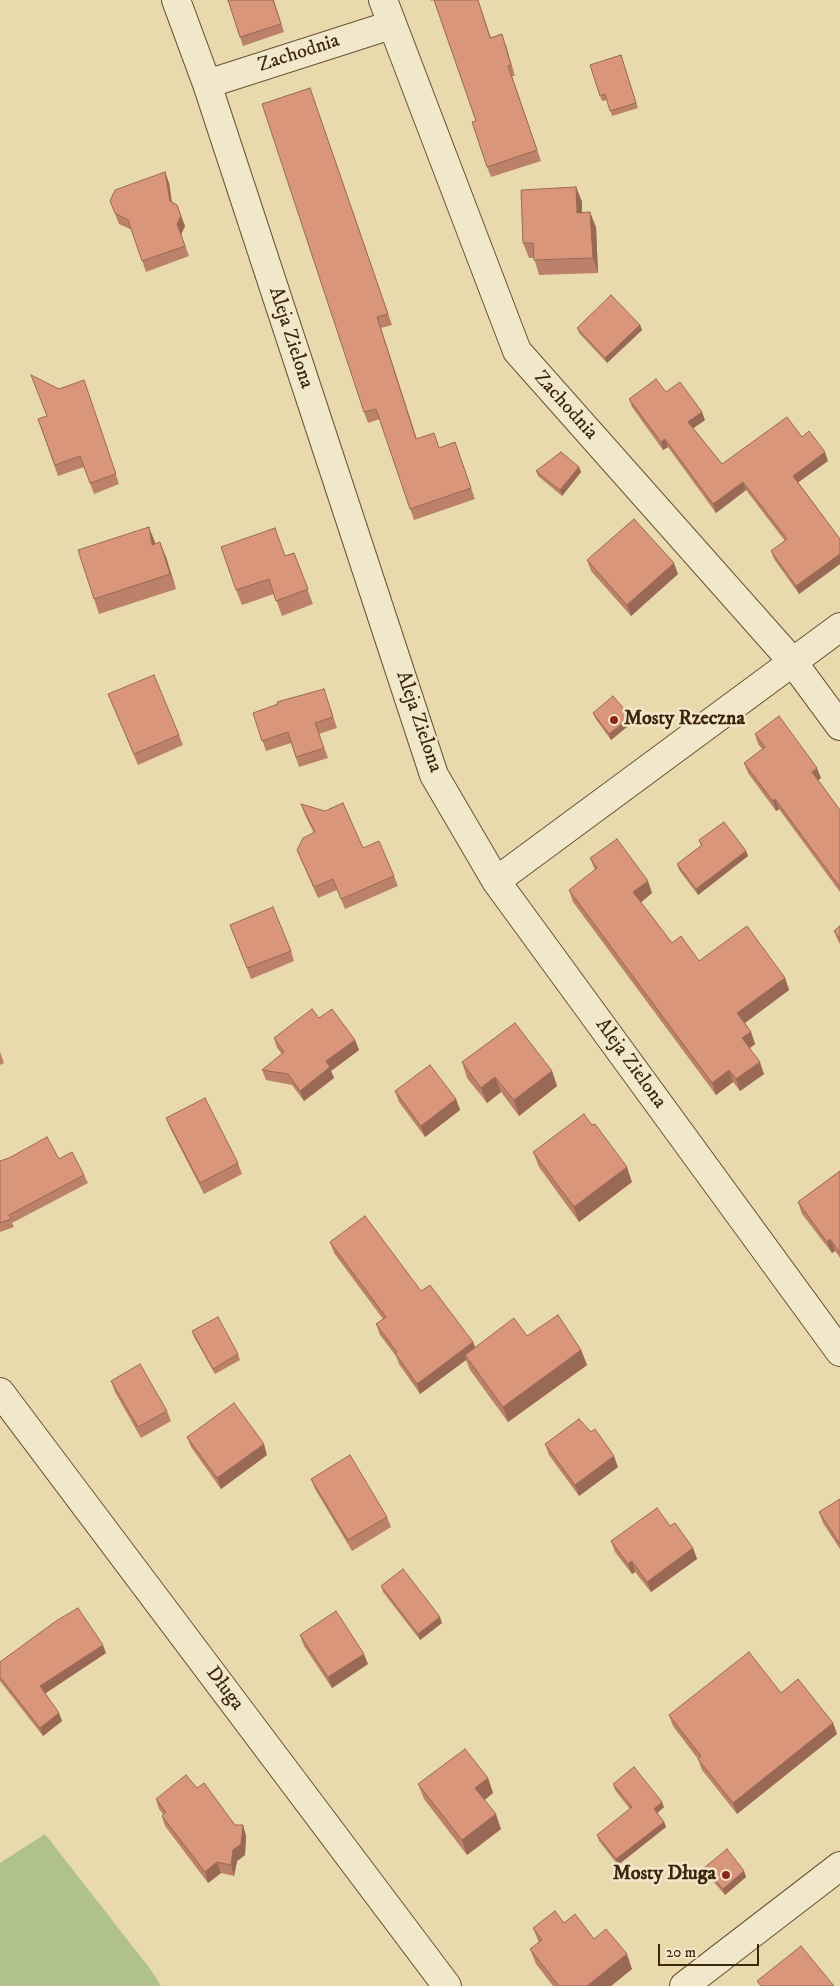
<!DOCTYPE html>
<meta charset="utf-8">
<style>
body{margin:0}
#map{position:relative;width:840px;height:1986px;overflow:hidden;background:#e9daad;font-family:"IM FELL DW Pica",serif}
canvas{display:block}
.scale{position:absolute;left:658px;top:1944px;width:101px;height:22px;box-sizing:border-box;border:2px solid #3d260b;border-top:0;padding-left:6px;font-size:15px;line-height:18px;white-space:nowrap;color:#3d260b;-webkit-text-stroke:4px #f1e7ca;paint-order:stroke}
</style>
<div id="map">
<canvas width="840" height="1986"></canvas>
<div class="scale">20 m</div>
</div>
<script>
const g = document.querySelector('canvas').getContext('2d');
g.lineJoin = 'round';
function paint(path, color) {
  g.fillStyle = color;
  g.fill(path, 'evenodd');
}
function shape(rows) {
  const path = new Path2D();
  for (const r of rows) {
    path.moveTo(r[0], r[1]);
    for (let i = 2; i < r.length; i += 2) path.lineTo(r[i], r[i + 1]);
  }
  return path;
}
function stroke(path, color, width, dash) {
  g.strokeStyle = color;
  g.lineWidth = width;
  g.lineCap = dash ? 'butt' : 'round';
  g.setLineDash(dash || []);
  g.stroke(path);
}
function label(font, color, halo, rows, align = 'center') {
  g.font = font + ' "IM FELL DW Pica",serif';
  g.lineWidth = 5;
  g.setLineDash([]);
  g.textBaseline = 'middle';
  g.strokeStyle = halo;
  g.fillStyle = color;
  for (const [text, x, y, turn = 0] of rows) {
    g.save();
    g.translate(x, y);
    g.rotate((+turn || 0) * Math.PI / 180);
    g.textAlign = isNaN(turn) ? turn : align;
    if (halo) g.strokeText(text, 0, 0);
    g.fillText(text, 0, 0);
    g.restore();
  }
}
paint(shape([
 [45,1834,151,1970,161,1986,0,1986,0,1863]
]), '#b1c18e');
const minor = shape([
 [176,0,207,84,434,775,496,881,840,1352],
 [383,0,517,351,792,661,840,726],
 [207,84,391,25],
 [496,881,840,627],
 [0,1392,447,1986],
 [684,1986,840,1866]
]);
stroke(minor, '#685334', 30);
stroke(minor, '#f1e7ca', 28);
paint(shape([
 [228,0,274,0,284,32,243,46],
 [431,0,478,0,491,38,506,45,515,76,512,76,541,161,491,177,487,167,476,121,434,0,431,1],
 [621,55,638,108,612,116,607,100,602,101,590,65],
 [310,88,392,325,381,328,417,439,439,448,455,442,475,499,414,520,380,419,368,423,364,412],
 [165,172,169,183,172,202,177,205,185,226,181,234,189,256,146,272,132,230,119,224,110,201],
 [576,187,582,202,582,212,596,227,598,273,539,275,534,258,529,258,523,243],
 [640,325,642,330,607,363,579,333,577,328],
 [84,380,119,484,94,494,84,467,58,476,38,419,47,416,59,389],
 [666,392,705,420,693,428,722,464,802,437,828,461,798,482,840,539,840,564,799,594,774,559,771,551,785,541,746,490,716,513,668,447,663,450,632,407,629,399],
 [579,467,581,472,562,496,538,476,536,471],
 [155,542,155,544,166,557,176,589,99,614,94,599],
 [294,553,313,604,282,616,274,594,242,605,236,590,285,556],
 [587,560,678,574,631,616,591,571],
 [324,689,337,728,319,734,328,758,299,767,291,743,266,751,253,713],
 [108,694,179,735,183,745,138,765],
 [593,713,633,722,611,740,595,718],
 [755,734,821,778,818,780,840,810,840,892,779,809,776,811,748,773,744,763,762,749,758,744],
 [301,804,363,848,394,876,398,886,345,909,337,890,318,898,301,860,297,850,314,833,305,815],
 [699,840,746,851,748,856,698,895,679,870,677,864,701,846],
 [590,858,652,893,641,902,672,943,699,961,785,978,789,990,745,1023,751,1032,755,1044,750,1048,764,1074,740,1091,733,1082,716,1095,573,902,569,890,595,870],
 [230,925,291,951,294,961,251,979],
 [840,926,840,944,838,941,834,931],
 [319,1018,355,1040,359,1050,331,1071,334,1078,304,1101,292,1085,266,1080,262,1070,282,1054,277,1048,274,1038],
 [0,1052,4,1063,0,1065],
 [462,1062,552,1071,557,1086,519,1116,501,1092,487,1103,467,1078],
 [395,1091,456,1099,460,1110,425,1137,399,1102],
 [166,1118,238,1163,242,1174,204,1194,170,1128],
 [533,1152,632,1182,579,1222,539,1167],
 [59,1159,84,1175,88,1183,12,1223,14,1227,0,1232,0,1161],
 [840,1171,840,1258,835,1251,832,1253,802,1214,798,1202],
 [330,1242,421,1291,473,1342,475,1348,527,1336,581,1350,587,1365,508,1422,470,1370,466,1360,420,1394,399,1364,396,1356,380,1335,376,1324,383,1319,334,1253],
 [192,1331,238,1354,240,1360,215,1374,194,1337],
 [111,1381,167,1411,171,1421,141,1438,115,1392],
 [591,1432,618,1467,579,1496,549,1455,545,1444],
 [187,1437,267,1455,221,1489,191,1447],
 [311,1479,387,1517,391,1527,352,1551,315,1489],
 [840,1499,840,1549,823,1523,819,1512],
 [670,1526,693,1548,697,1559,651,1592,635,1572,632,1574,615,1552,611,1541],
 [381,1586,442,1623,420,1640,383,1592],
 [300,1635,368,1664,332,1688,304,1646],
 [106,1653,45,1693,59,1713,62,1721,43,1736,0,1681,0,1662],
 [781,1693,833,1723,837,1734,737,1814,702,1770,698,1759,673,1726,669,1715],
 [488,1778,493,1793,484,1800,501,1829,467,1855,424,1799,418,1784],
 [613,1784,664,1807,657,1813,664,1822,666,1827,618,1865,599,1841,597,1835,630,1809,615,1790],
 [197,1788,235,1825,243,1825,246,1836,245,1855,237,1861,234,1876,221,1873,208,1883,165,1826,162,1816,163,1814,159,1809,156,1799],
 [704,1868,744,1871,746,1877,725,1895,706,1873],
 [564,1923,594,1939,632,1969,611,1986,553,1986,536,1964,530,1949,539,1943,533,1928]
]), '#bb816a');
paint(shape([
 [165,172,169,183,173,211,170,201],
 [576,187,582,202,582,228,577,213],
 [590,212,596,227,598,273,593,258],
 [181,216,185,226,181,235,177,224],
 [640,325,642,330,607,363,605,358],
 [702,412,705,420,691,430,688,422],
 [665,439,668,447,663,450,661,442],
 [825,452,828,461,796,484,793,476],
 [579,467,581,472,562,496,560,490],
 [743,482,746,490,716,513,713,504],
 [149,527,155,542,158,560,152,545],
 [160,542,166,557,176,589,170,574],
 [840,554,840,564,799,594,796,586],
 [674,563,678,574,631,616,627,605],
 [631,717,633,722,611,740,609,734],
 [817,768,821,778,816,782,812,772],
 [775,799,779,809,776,811,773,801],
 [746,851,748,856,698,895,696,889],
 [648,881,652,893,638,905,633,892],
 [785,978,789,990,742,1025,737,1013],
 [751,1032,755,1044,747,1050,742,1038],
 [355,1040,359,1050,331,1071,334,1078,304,1101,300,1091,326,1061],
 [760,1062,764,1074,740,1091,736,1079],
 [729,1070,733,1082,716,1095,712,1083],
 [552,1071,557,1086,519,1116,514,1100],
 [495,1077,501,1092,487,1103,481,1088],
 [456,1099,460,1110,425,1137,421,1126],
 [627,1167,632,1182,579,1222,574,1207],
 [830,1239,835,1251,832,1253,827,1242],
 [473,1342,477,1352,465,1355,466,1360,420,1394,417,1384],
 [581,1350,587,1365,508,1422,503,1407],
 [264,1444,267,1455,221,1489,217,1478],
 [614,1456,618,1467,579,1496,575,1485],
 [693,1548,697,1559,651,1592,647,1582],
 [632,1561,635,1572,632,1574,628,1564],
 [440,1617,442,1623,420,1640,418,1634],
 [103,1645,106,1653,43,1695,40,1686],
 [364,1654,368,1664,332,1688,328,1677],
 [59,1713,62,1721,43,1736,40,1728],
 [833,1723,837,1734,737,1814,733,1803],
 [488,1778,493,1793,481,1803,475,1788],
 [662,1802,664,1807,656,1814,654,1809],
 [496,1814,501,1829,467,1855,462,1840],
 [664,1822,666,1827,618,1865,616,1859],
 [243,1825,246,1836,245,1855,237,1861,234,1876,231,1865,233,1850],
 [217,1862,221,1873,208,1883,205,1872],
 [744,1871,746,1877,725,1895,723,1889],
 [627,1954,632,1969,611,1986,587,1986]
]), '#996956');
const building = shape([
 [228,0,273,0,281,24,240,37,228,0],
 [434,0,478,0,490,38,502,34,511,65,508,66,537,150,487,167,472,122,476,121,434,0],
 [621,55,636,103,610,111,605,94,600,96,590,65,621,55],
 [310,88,388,314,377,317,416,439,434,433,439,448,455,442,471,488,410,509,376,409,364,412,262,104,310,88],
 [165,172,170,201,177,205,181,216,177,224,185,246,142,261,128,220,115,213,110,201,115,190,165,172],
 [576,187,577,213,590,212,593,258,534,260,533,243,523,243,521,190,576,187],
 [611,295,640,325,605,358,577,328,611,295],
 [31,375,59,389,84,380,116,474,90,483,80,456,55,465,38,419,47,416,31,375],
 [656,379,666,392,680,382,702,412,688,422,722,464,787,417,802,437,809,431,825,452,793,476,840,539,840,554,796,586,771,551,787,539,743,482,713,504,665,439,661,442,629,399,656,379],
 [561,452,579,467,560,490,536,471,561,452],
 [634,519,674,563,627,605,587,560,634,519],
 [149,527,152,545,160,542,170,574,94,599,78,550,149,527],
 [275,528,285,556,294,553,308,589,276,601,269,579,236,590,221,547,275,528],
 [154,675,179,735,134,754,108,694,154,675],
 [324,689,333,717,315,723,324,748,296,757,288,732,262,741,253,713,278,704,277,702,324,689],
 [613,696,631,717,609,734,593,713,613,696],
 [779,716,817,768,812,772,840,810,840,887,775,799,773,801,744,763,765,747,755,734,779,716],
 [343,803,363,848,379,841,394,876,341,899,333,879,314,887,297,850,303,838,315,832,301,804,325,811,343,803],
 [724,822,746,851,696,889,677,864,702,845,699,840,724,822],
 [617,839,648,881,633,892,672,943,681,936,699,961,747,926,785,978,737,1013,751,1032,742,1038,760,1062,736,1079,729,1070,712,1083,569,890,597,868,590,858,617,839],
 [273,907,291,951,247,968,230,925,273,907],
 [840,926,840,939,834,931,840,926],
 [312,1009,319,1018,332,1009,355,1040,326,1061,330,1067,300,1091,288,1074,262,1070,284,1052,274,1038,312,1009],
 [515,1023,552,1071,514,1100,495,1077,481,1088,462,1062,515,1023],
 [430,1065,456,1099,421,1126,395,1091,430,1065],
 [205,1098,238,1163,200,1183,166,1118,205,1098],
 [584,1114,592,1125,595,1124,627,1167,574,1207,533,1152,584,1114],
 [47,1137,59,1159,72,1152,84,1175,9,1215,11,1219,0,1223,0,1161,9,1158,47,1137],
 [840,1171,840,1253,830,1239,827,1242,798,1202,840,1171],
 [365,1216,421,1291,430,1285,473,1342,417,1384,395,1353,397,1352,376,1324,386,1317,330,1242,365,1216],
 [558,1315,581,1350,503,1407,465,1355,514,1318,527,1336,558,1315],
 [218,1317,238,1354,213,1369,192,1331,218,1317],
 [140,1364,167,1411,138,1427,111,1381,140,1364],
 [234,1403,264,1444,217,1478,187,1437,234,1403],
 [579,1419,591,1432,595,1429,614,1456,575,1485,545,1444,579,1419],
 [350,1455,387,1517,348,1540,311,1479,350,1455],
 [840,1499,840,1544,819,1512,840,1499],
 [657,1508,670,1526,675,1523,693,1548,647,1582,632,1561,628,1564,611,1541,657,1508],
 [403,1569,440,1617,418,1634,381,1586,403,1569],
 [78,1608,103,1645,40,1686,59,1713,40,1728,0,1677,0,1662,56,1621,78,1608],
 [336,1611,364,1654,328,1677,300,1635,336,1611],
 [749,1652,781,1693,798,1679,833,1723,733,1803,698,1759,701,1756,669,1715,749,1652],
 [465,1749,488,1778,475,1788,496,1814,462,1840,418,1784,465,1749],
 [634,1767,662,1802,654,1809,664,1822,616,1859,597,1835,632,1807,613,1784,634,1767],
 [186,1775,197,1788,204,1783,235,1825,243,1825,241,1844,233,1850,231,1865,217,1862,205,1872,162,1816,166,1812,156,1799,186,1775],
 [727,1849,744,1871,723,1889,704,1868,727,1849],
 [555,1911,564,1923,575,1914,594,1939,606,1929,627,1954,587,1986,559,1986,530,1949,542,1940,533,1928,555,1911],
 [801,1946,834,1986,761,1986,757,1981,801,1946]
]);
paint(building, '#da967b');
stroke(building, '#996956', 1);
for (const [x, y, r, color] of [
 [614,720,5,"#8f2418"],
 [726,1875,5,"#8f2418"]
]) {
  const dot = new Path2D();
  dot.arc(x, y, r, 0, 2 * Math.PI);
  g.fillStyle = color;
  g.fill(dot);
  stroke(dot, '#f1e7ca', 2);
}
label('20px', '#3d260b', '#f1e7ca', [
 ["Zachodnia",299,54,-18],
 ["Aleja Zielona",290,338,72],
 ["Zachodnia",565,406,48],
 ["Aleja Zielona",418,722,71],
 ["Aleja Zielona",630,1064,54],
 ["Długa",224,1689,53]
]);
label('bold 20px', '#3d260b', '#f1e7ca', [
 ["Mosty Rzeczna",624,720],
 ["Mosty Długa",716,1875,"right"]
], 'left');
</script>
